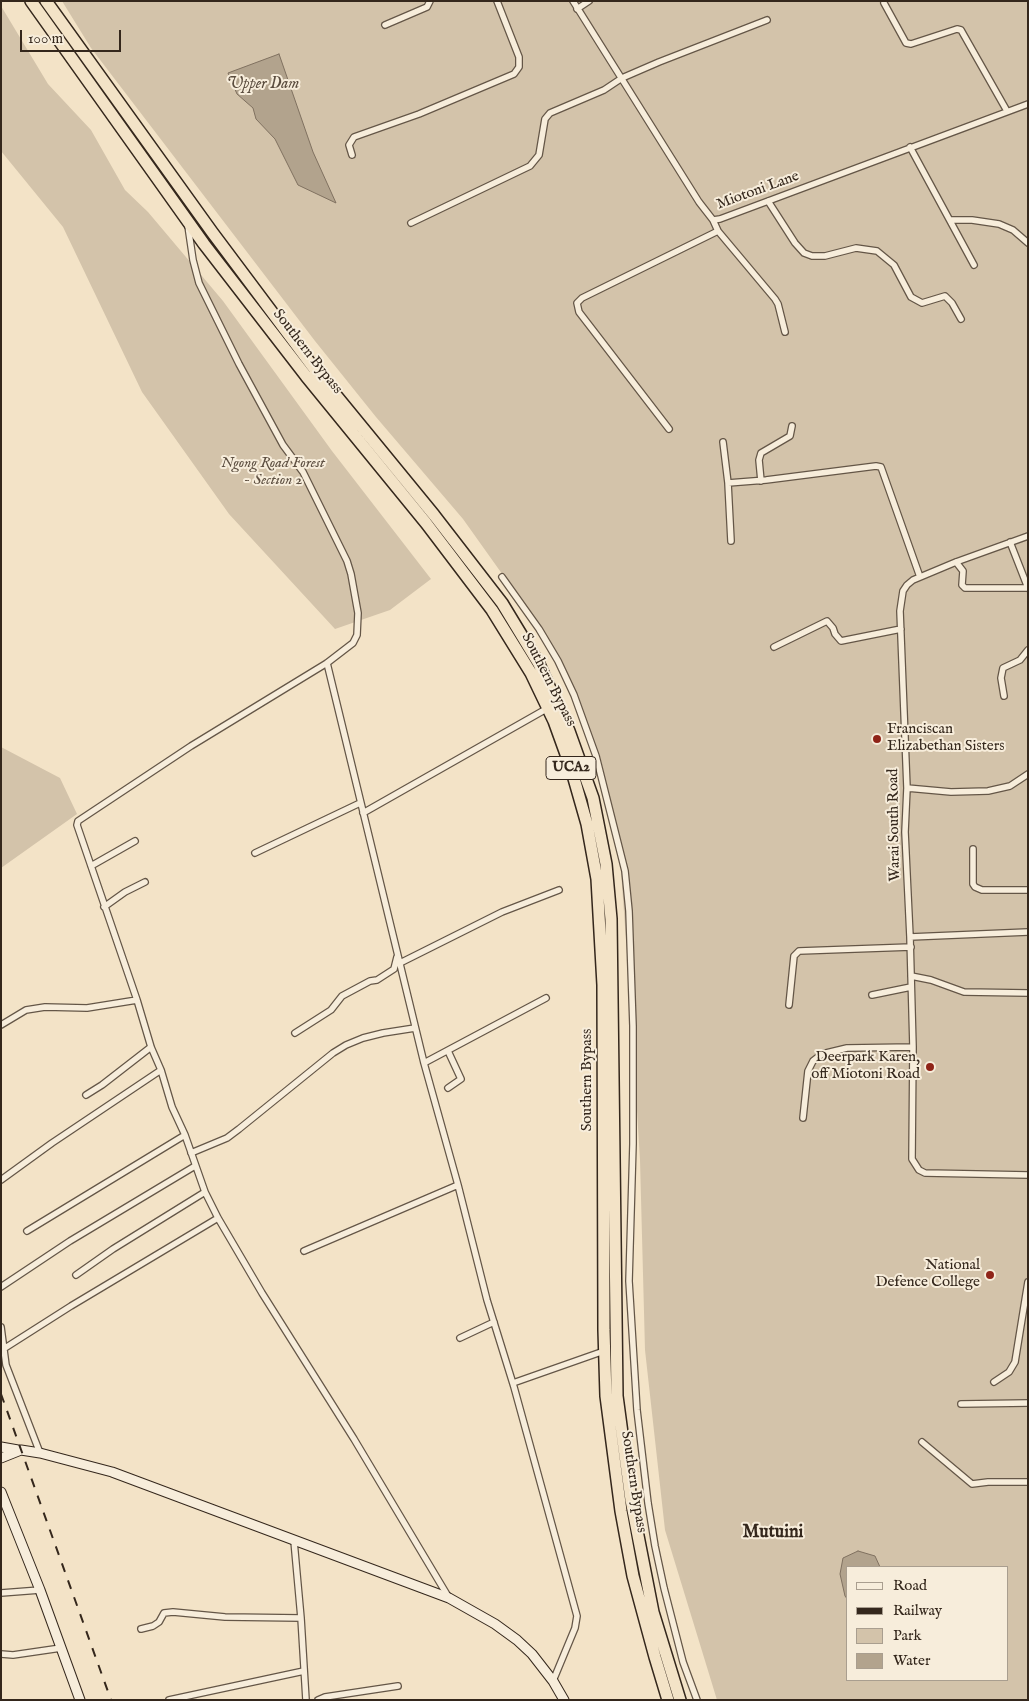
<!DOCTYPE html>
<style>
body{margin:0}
#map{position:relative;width:1029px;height:1701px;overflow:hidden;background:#f3e3c7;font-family:"IM FELL English",serif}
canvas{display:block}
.frame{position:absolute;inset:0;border:2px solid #34271c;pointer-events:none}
.legend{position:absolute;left:846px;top:1566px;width:162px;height:115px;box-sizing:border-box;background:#f7eddb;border:1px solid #a99e8f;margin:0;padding:6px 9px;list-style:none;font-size:15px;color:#34271c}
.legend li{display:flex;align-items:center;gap:10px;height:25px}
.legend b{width:25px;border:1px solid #a99e8f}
.scale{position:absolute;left:20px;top:30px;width:101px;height:22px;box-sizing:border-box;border:2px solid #34271c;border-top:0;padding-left:6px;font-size:15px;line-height:18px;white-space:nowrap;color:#34271c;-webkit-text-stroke:4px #f7eddb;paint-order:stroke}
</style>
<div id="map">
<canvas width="1029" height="1701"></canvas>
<div class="frame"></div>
<ul class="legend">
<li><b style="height:6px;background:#f7eddb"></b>Road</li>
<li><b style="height:6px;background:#34271c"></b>Railway</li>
<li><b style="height:14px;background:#d3c3aa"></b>Park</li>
<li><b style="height:14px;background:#b2a38d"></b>Water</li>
</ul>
<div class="scale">100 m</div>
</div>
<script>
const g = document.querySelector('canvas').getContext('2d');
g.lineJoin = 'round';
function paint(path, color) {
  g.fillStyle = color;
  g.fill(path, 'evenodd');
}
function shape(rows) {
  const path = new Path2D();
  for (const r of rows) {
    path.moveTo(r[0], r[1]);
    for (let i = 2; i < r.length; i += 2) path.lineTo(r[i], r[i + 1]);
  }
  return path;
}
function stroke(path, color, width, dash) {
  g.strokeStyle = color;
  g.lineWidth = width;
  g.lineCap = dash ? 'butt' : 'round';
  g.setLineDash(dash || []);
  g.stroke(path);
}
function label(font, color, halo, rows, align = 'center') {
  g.font = font + ' "IM FELL English",serif';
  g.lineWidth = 4;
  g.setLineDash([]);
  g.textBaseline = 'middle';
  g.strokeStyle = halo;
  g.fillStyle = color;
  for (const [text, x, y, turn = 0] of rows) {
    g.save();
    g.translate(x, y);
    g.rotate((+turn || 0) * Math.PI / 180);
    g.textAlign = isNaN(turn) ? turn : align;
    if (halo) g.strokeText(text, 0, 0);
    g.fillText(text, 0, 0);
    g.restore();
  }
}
paint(shape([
 [62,1,1028,1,1028,1700,717,1700,665,1530,645,1350,640,1160,630,996,619,843,600,756,565,673,505,578,463,519,376,417,315,341,91,48],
 [848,1567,1008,1567,1008,1680,848,1680],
 [1,6,48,84,91,130,125,190,148,212,223,301,332,451,431,579,390,610,335,629,229,514,142,392,63,227,1,151],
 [1,747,60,778,77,814,1,868]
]), '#d3c3aa');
const water = shape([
 [279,54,313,152,336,203,298,185,275,139,256,119,253,108,237,94,228,73,279,54],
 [858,1551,875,1556,880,1567,848,1567,848,1600,845,1596,840,1574,843,1558,858,1551]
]);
paint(water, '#b2a38d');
stroke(water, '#807160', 1);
const street = shape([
 [573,1,699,202,713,220,720,219,1028,104],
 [884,3,906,43,911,44,957,29,961,30,1007,111],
 [577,9,589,1],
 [385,25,427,7,430,1],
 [910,147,974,265],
 [352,155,349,145,354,137,419,114,514,74,519,67,519,57,497,1],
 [768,201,795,243,804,253,812,256,825,256,856,248,877,251,894,265,911,297,922,303,945,296,952,303,961,319],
 [713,220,718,231,775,299,778,304,785,332],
 [950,220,972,220,999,224,1013,230,1028,243],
 [411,223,530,166,539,155,545,119,550,113,604,90,622,78,659,62,767,20],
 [188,226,193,260,199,283,239,364,283,445,303,472,347,561,351,574,358,613,357,635,353,643,327,663,191,746,78,821,77,825,137,1000,151,1047,161,1070,172,1107,185,1135,205,1192,218,1218,262,1293,354,1439,449,1598],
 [669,429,579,312,577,303,582,298,718,231],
 [723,442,728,483,731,541],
 [761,481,759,460,761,453,790,436,792,426],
 [728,483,766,480,876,466,881,467,920,577],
 [1028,536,956,562,913,580,907,585,903,591,900,611,907,788,905,832,910,937,913,1047,912,1159,919,1170,925,1173,1028,1175],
 [1010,542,1028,588],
 [956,562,963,571,962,585,965,588,1028,588],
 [502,577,539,629,558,661,574,695,596,756,625,871,629,911,633,1026,633,1144,629,1281,637,1410,648,1503,655,1546,664,1588,683,1662,697,1700],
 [774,647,827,621,833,628,835,634,841,641,901,629],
 [327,663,424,1063,458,1185,487,1300,514,1387,577,1616,575,1628,553,1681],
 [1004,696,1001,678,1003,668,1020,660,1028,650],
 [907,788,951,792,988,791,1010,786,1028,774],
 [363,813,548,708],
 [973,849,973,884,975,887,982,890,1028,890],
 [255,853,360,803],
 [91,866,135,841],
 [104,907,125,892,145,882],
 [910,937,1028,932],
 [400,963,502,912,559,890],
 [911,976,931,980,964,992,1028,993],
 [872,995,911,987],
 [789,1005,794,956,799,951,911,947],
 [1,1025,26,1010,45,1007,87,1008,137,1000],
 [295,1033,331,1010,342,996,370,981,377,980,394,969,397,957],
 [424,1063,546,998],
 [448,1088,461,1079,448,1051],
 [86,1095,102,1085,151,1047],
 [803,1118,808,1071,813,1061,822,1054,847,1048,913,1047],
 [191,1153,227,1138,239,1129,333,1053,346,1045,363,1038,383,1033,415,1028],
 [1,1180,52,1143,161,1070],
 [27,1231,185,1135],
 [304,1251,458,1185],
 [76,1275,113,1249,205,1192],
 [1,1287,70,1241,195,1166],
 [1,1327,6,1365,40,1453],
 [460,1338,494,1322],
 [5,1348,71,1306,218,1218],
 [994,1382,1009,1372,1015,1362,1028,1282],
 [513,1383,604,1351],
 [961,1404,1028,1403],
 [922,1442,972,1484,988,1482,1028,1482],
 [294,1541,301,1618,306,1700],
 [1,1593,40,1590],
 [141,1629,153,1626,159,1622,164,1613,173,1612,225,1617,301,1618],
 [1,1654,13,1655,61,1648],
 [169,1700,304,1671],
 [318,1700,325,1697,398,1686]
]);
const secondary = shape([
 [1,1447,18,1450],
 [1,1458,21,1450,40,1453,112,1472,449,1598,495,1624,517,1640,532,1654,553,1681,564,1700],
 [1,1492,40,1590,80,1700]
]);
const highway = shape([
 [31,1,204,244,306,376,426,523,492,610,531,673,554,721,571,768,587,824,597,879,603,985,604,1330,606,1396,621,1511,633,1576,655,1657,668,1700],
 [46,1,212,232,316,371,434,515,502,603,539,664,569,731,593,798,606,864,611,919,617,1396,631,1500,653,1612,680,1700]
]);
stroke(street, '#645647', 8);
stroke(secondary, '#34271c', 11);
stroke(highway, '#34271c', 14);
stroke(street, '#f7eddb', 5.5);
stroke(secondary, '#f7eddb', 9);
stroke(highway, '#f3e3c7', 11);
stroke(shape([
 [1,1394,111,1700]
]), '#34271c', 2, [9, 9]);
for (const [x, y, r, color] of [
 [877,739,5,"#8f2418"],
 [930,1067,5,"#8f2418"],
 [990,1275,5,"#8f2418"]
]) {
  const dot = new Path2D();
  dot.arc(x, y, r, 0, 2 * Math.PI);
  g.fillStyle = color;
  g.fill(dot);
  stroke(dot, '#f7eddb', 2);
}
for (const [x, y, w] of [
 [571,768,50]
]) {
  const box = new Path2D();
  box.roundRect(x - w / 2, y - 11.5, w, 23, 4);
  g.fillStyle = '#f7eddb';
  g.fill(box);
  stroke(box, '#34271c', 1);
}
label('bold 14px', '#34271c', null, [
 ["UCA2",571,768]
]);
label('15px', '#34271c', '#f7eddb', [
 ["Miotoni Lane",758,191,-20],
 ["Southern Bypass",307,352,52],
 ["Southern Bypass",548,680,63],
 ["Warai South Road",895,825,-91],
 ["Southern Bypass",588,1080,-90],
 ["Southern Bypass",633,1482,81]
]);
label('italic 15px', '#5c4e40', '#f7eddb', [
 ["Ngong Road Forest",273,464],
 ["- Section 2",273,481]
]);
label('15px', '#34271c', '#f7eddb', [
 ["Franciscan",887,730,"left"],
 ["Elizabethan Sisters",887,747,"left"],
 ["Deerpark Karen,",920,1058],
 ["off Miotoni Road",920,1075],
 ["National",980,1266],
 ["Defence College",980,1283]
], 'right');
label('italic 16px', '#5a4c3e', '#f7eddb', [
 ["Upper Dam",263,85]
]);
label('bold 18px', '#34271c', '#f7eddb', [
 ["Mutuini",773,1533]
]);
</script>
